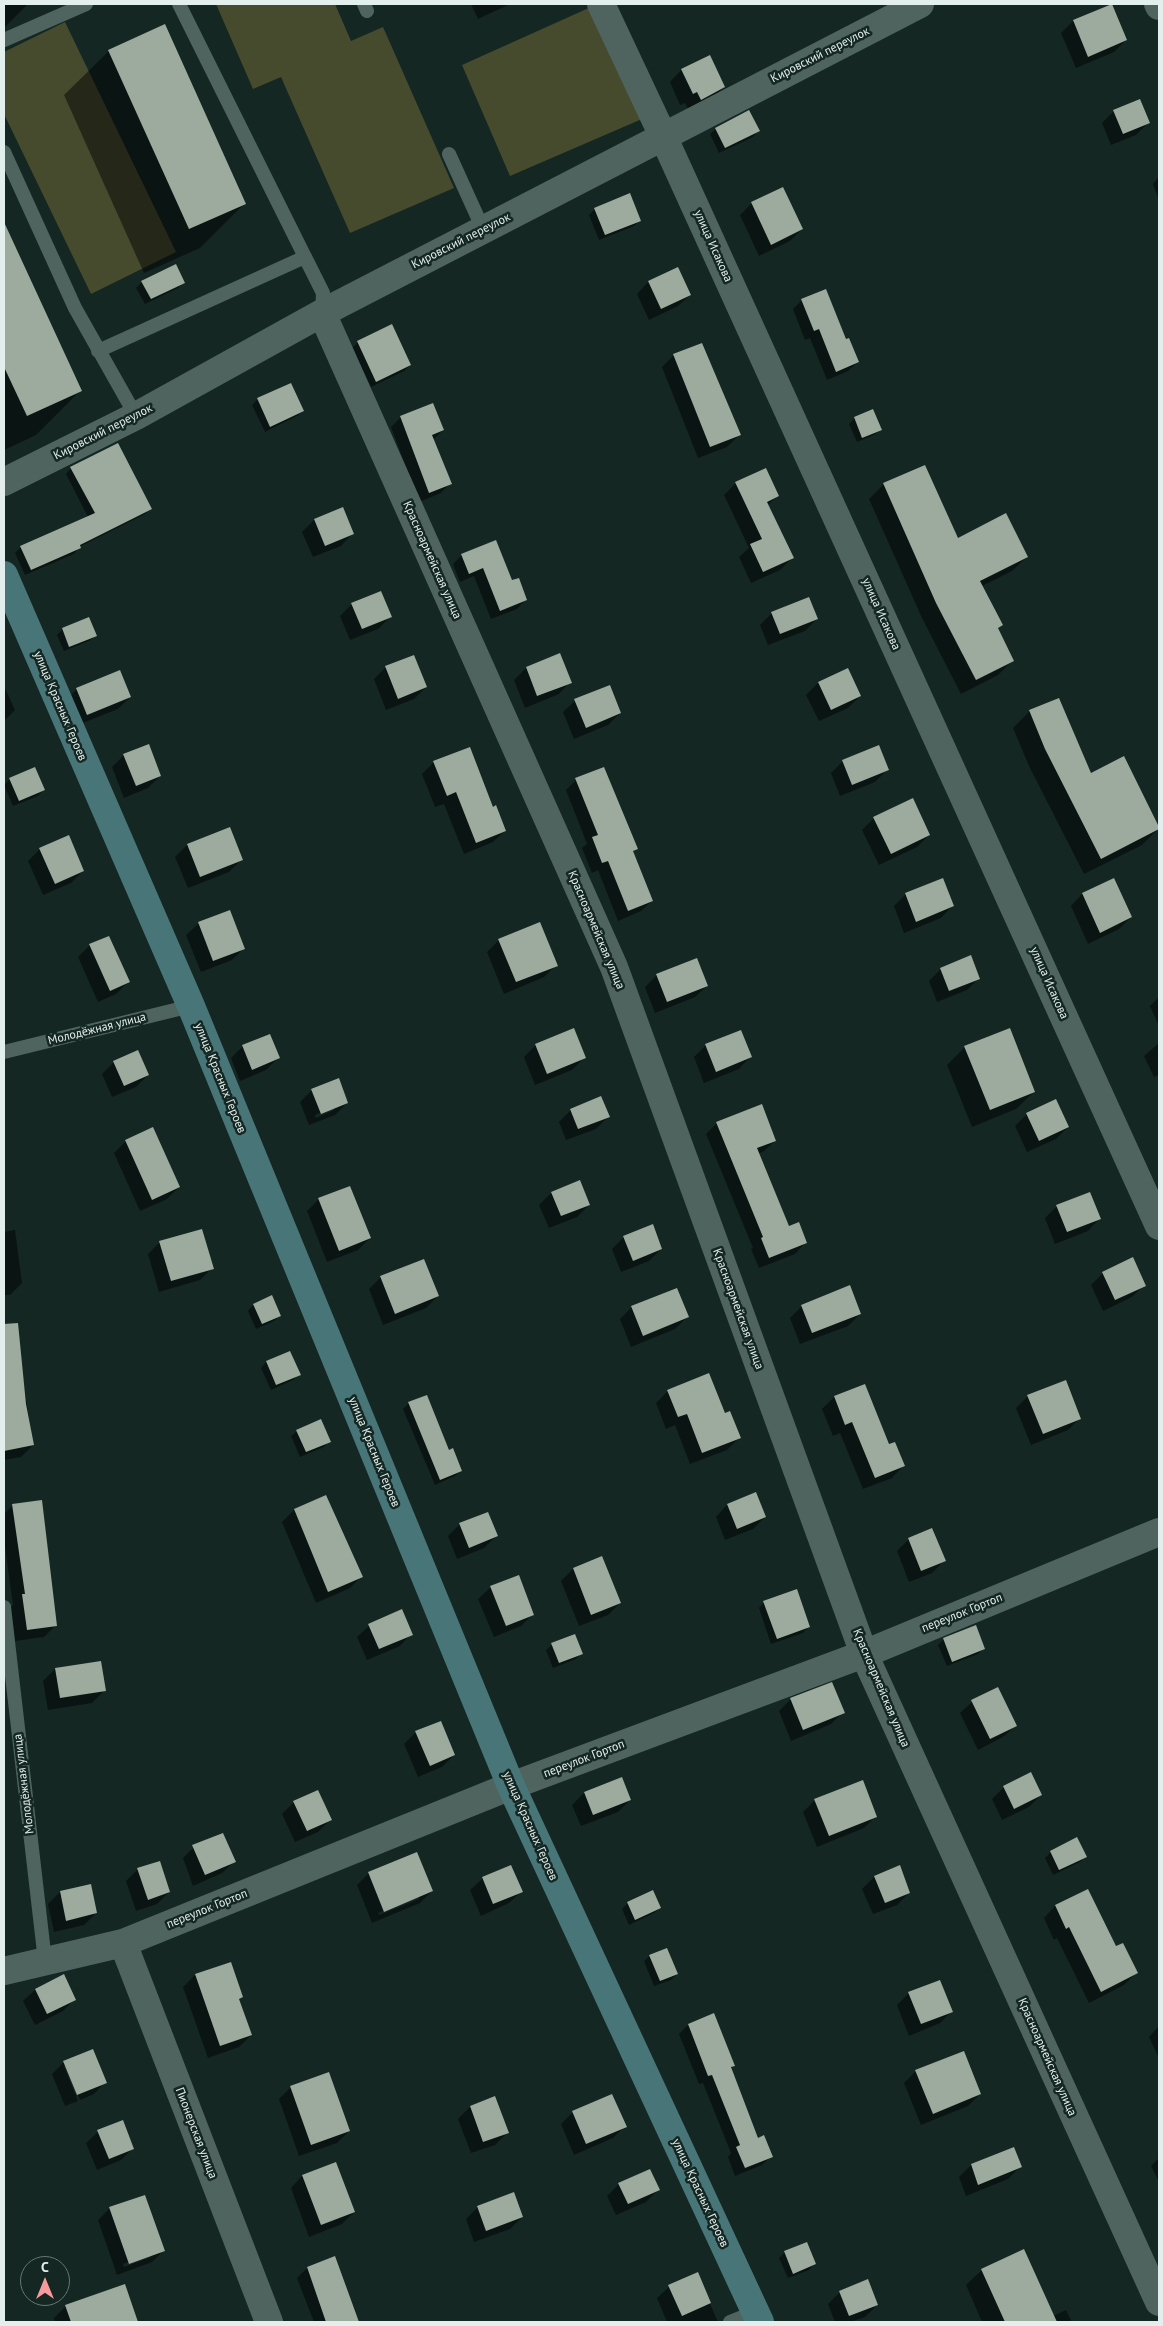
<!DOCTYPE html>
<meta charset="utf-8">
<style>
body{margin:0}
#map{position:relative;width:1163px;height:2326px;overflow:hidden;background:#142723;font-family:"PT Sans",sans-serif}
canvas{display:block}
.frame{position:absolute;inset:0;border:5px solid #e3efec;pointer-events:none}
.north{position:absolute;left:20px;top:2256px;width:50px;height:50px;box-sizing:border-box;background:#142723;border:1px solid #677773;border-radius:50%;rotate:0deg;font-size:14px;font-weight:700;line-height:20px;text-align:center;color:#e3efec}
.north::after{content:'';display:block;margin:auto;width:18px;height:22px;background:#f59b9c;clip-path:polygon(50% 0,100% 100%,50% 72%,0 100%)}
</style>
<div id="map">
<canvas width="1163" height="2326"></canvas>
<div class="frame"></div>
<div class="north">С</div>
</div>
<script>
const g = document.querySelector('canvas').getContext('2d');
g.lineJoin = 'round';
function paint(path, color) {
  g.fillStyle = color;
  g.fill(path, 'evenodd');
}
function shape(rows) {
  const path = new Path2D();
  for (const r of rows) {
    path.moveTo(r[0], r[1]);
    for (let i = 2; i < r.length; i += 2) path.lineTo(r[i], r[i + 1]);
  }
  return path;
}
function stroke(path, color, width, dash) {
  g.strokeStyle = color;
  g.lineWidth = width;
  g.lineCap = dash ? 'butt' : 'round';
  g.setLineDash(dash || []);
  g.stroke(path);
}
function label(font, color, halo, rows, align = 'center') {
  g.font = font + ' "PT Sans",sans-serif';
  g.lineWidth = 5;
  g.setLineDash([]);
  g.textBaseline = 'middle';
  g.strokeStyle = halo;
  g.fillStyle = color;
  for (const [text, x, y, turn = 0] of rows) {
    g.save();
    g.translate(x, y);
    g.rotate((+turn || 0) * Math.PI / 180);
    g.textAlign = isNaN(turn) ? turn : align;
    if (halo) g.strokeText(text, 0, 0);
    g.fillText(text, 0, 0);
    g.restore();
  }
}
paint(shape([
 [216,4,335,4,351,41,383,27,454,188,350,233,281,77,253,89],
 [591,7,642,119,510,176,462,65],
 [65,22,176,252,91,294,4,114,4,52]
]), '#474b2e');
paint(shape([
 [4,4,28,4,4,28],
 [471,4,510,4,478,19],
 [1073,21,1126,40,1114,52,1076,68,1061,33],
 [109,51,245,203,200,248,144,273,64,95],
 [710,57,724,87,712,99,689,111,685,103,680,105,670,82,681,70],
 [1114,111,1148,123,1136,135,1111,145,1102,123],
 [716,129,758,131,753,137,719,153,710,134],
 [1158,178,1159,178,1159,200,1153,184],
 [752,203,802,229,790,241,759,256,740,215],
 [595,209,639,221,634,226,599,240,589,215],
 [4,225,81,390,36,435,4,450],
 [142,282,184,282,178,288,145,304,136,288],
 [648,282,690,295,678,306,649,320,637,294],
 [802,300,846,341,858,362,848,371,827,380,810,338,805,340,793,309],
 [358,342,410,365,404,371,371,387,352,348],
 [674,355,739,435,727,447,698,458,662,367],
 [258,399,303,411,297,416,265,432,252,405],
 [401,417,443,430,433,440,450,483,441,493,419,502,391,427],
 [855,418,880,430,874,435,857,442,849,424],
 [71,468,151,508,145,514,79,547,74,554,25,575,15,553,21,547,88,517,66,474],
 [736,483,777,496,767,506,792,558,780,570,751,583,739,557,749,548,724,495],
 [884,484,958,539,1027,557,1012,571,982,586,1001,625,997,629,1013,660,998,675,961,694,922,618,869,499],
 [342,508,352,534,341,546,313,557,302,532,314,520],
 [462,555,512,582,526,599,517,609,491,619,474,576,460,582,453,564],
 [352,604,390,617,378,629,350,640,340,616],
 [772,613,817,619,805,631,768,645,760,625],
 [63,629,95,636,89,641,64,651,57,635],
 [559,655,570,682,559,694,525,708,514,680,526,668],
 [386,667,426,687,414,699,386,710,374,679],
 [847,669,860,696,848,708,819,721,806,695,818,683],
 [4,686,15,710,4,721],
 [77,689,130,697,118,709,75,726,65,701],
 [1058,699,1090,775,1159,828,1142,845,1084,874,1029,766,1013,728,1029,712],
 [575,701,620,713,608,725,574,739,563,712],
 [124,755,160,776,148,788,124,798,112,767],
 [843,761,887,770,875,782,840,796,831,773],
 [434,762,493,808,505,831,493,842,464,854,444,804,435,807,422,774],
 [10,779,43,790,38,796,13,806,4,785],
 [576,780,636,849,632,853,652,901,641,911,618,921,598,870,592,873,582,848,587,844,566,790],
 [874,818,929,835,917,847,879,865,862,830],
 [229,829,241,860,229,872,188,888,175,857,187,845],
 [40,849,83,871,71,883,43,895,28,861],
 [906,894,952,906,941,918,904,933,894,906],
 [1082,894,1131,917,1119,929,1088,944,1071,906],
 [229,911,244,948,232,960,201,972,186,935,198,924],
 [499,940,556,965,544,977,504,994,487,952],
 [90,945,128,982,116,994,98,1002,78,957],
 [941,969,979,978,967,990,937,1002,929,981],
 [657,975,707,986,695,997,655,1013,645,987],
 [1159,997,1159,1026,1150,1006],
 [1159,1043,1159,1075,1154,1077,1144,1056],
 [536,1045,584,1058,572,1070,535,1085,524,1057],
 [706,1045,750,1057,739,1069,704,1083,694,1057],
 [243,1046,278,1058,266,1070,240,1081,231,1058],
 [965,1047,1034,1092,1016,1109,972,1127,947,1065],
 [114,1062,148,1075,136,1087,112,1097,102,1074],
 [312,1090,347,1103,335,1115,309,1125,300,1102],
 [334,1107,334,1110,316,1118,315,1115],
 [571,1110,608,1117,596,1129,566,1140,559,1122],
 [1027,1114,1068,1127,1056,1139,1027,1152,1015,1126],
 [717,1123,775,1141,764,1151,758,1154,788,1228,805,1243,795,1254,759,1268,751,1249,753,1248,706,1134],
 [126,1141,179,1187,167,1199,140,1211,114,1153],
 [580,1182,589,1205,577,1217,549,1228,539,1205,551,1193],
 [319,1199,370,1238,358,1250,327,1262,307,1211],
 [1057,1206,1099,1219,1088,1231,1055,1244,1045,1218],
 [15,1230,22,1283,10,1295,4,1295,4,1232],
 [624,1237,661,1249,649,1261,621,1272,612,1249],
 [160,1242,212,1268,200,1280,159,1292,148,1254],
 [1103,1273,1144,1285,1132,1297,1103,1311,1091,1285],
 [381,1277,438,1296,426,1308,383,1325,369,1289],
 [253,1305,280,1315,274,1321,256,1329,248,1311],
 [802,1306,860,1314,848,1326,800,1344,790,1318],
 [632,1307,687,1317,675,1329,631,1347,620,1319],
 [289,1352,299,1375,293,1380,271,1390,261,1368,266,1362],
 [20,1359,33,1445,21,1457,4,1460,4,1360],
 [864,1385,888,1446,903,1466,892,1478,863,1489,840,1433,833,1436,822,1409,834,1397],
 [668,1391,724,1414,739,1438,727,1450,690,1464,675,1425,666,1429,656,1403],
 [1028,1396,1080,1418,1068,1430,1031,1445,1016,1408],
 [409,1403,449,1451,461,1471,455,1476,435,1485,403,1409],
 [297,1431,329,1441,324,1447,300,1457,291,1436],
 [755,1494,765,1517,753,1529,725,1540,716,1517,727,1505],
 [13,1505,56,1625,44,1637,15,1641,11,1607,13,1605,4,1539,4,1514],
 [294,1510,362,1576,350,1588,316,1603,282,1522],
 [460,1524,496,1536,484,1548,457,1559,448,1536],
 [909,1539,944,1561,932,1573,909,1582,897,1551],
 [602,1558,620,1603,608,1615,579,1626,561,1581,573,1569],
 [518,1577,533,1614,521,1626,494,1637,478,1599,490,1588],
 [764,1602,808,1627,803,1633,771,1644,759,1608],
 [401,1611,411,1634,400,1646,367,1660,357,1637,369,1626],
 [944,1639,983,1649,978,1654,947,1666,938,1645],
 [552,1645,581,1653,576,1659,553,1668,546,1650],
 [55,1669,104,1691,92,1703,48,1710,43,1681],
 [997,1689,1015,1726,1003,1737,978,1750,960,1713,972,1702],
 [791,1699,843,1712,831,1724,791,1741,779,1711],
 [416,1732,454,1755,442,1767,418,1777,404,1744],
 [621,1779,630,1800,618,1812,581,1826,572,1805,584,1793],
 [1004,1787,1041,1795,1029,1807,1002,1820,992,1799],
 [815,1800,876,1816,864,1828,817,1847,803,1812],
 [294,1802,330,1820,318,1832,295,1842,282,1814],
 [195,1846,234,1862,222,1873,193,1886,183,1858],
 [1051,1852,1085,1857,1080,1862,1053,1875,1045,1858],
 [510,1866,521,1892,509,1903,481,1916,470,1890,482,1879],
 [138,1869,169,1892,157,1904,136,1911,126,1881],
 [369,1873,432,1891,420,1903,372,1923,357,1885],
 [419,1896,419,1899,379,1915,378,1913],
 [874,1877,909,1893,897,1905,873,1914,862,1889],
 [90,1885,96,1913,84,1925,54,1932,48,1904,60,1892],
 [1087,1891,1115,1948,1136,1973,1124,1985,1089,2003,1057,1938,1054,1940,1044,1918,1055,1906],
 [652,1892,660,1908,654,1913,629,1925,622,1909,628,1903],
 [650,1956,677,1974,671,1980,654,1986,644,1961],
 [230,1963,242,1997,238,2000,251,2035,239,2047,208,2058,183,1987,195,1975],
 [35,1990,75,1999,63,2011,35,2025,23,2001],
 [909,1993,952,2011,940,2023,909,2036,897,2005],
 [713,2015,733,2066,730,2069,757,2139,771,2156,762,2165,735,2176,728,2157,731,2153,703,2083,699,2084,679,2034,688,2025],
 [1159,2026,1159,2058,1149,2037],
 [64,2062,105,2082,94,2094,80,2100,66,2066,64,2066,78,2101,65,2106,52,2074],
 [916,2071,980,2094,968,2106,921,2125,904,2083],
 [291,2087,349,2131,337,2143,299,2156,279,2099],
 [612,2095,625,2126,613,2138,574,2155,561,2124,573,2112],
 [494,2097,507,2133,495,2145,471,2153,458,2119,470,2107],
 [98,2132,133,2148,121,2160,97,2170,86,2143],
 [1013,2149,1020,2167,1008,2179,966,2196,959,2177,971,2165],
 [1159,2158,1159,2182,1151,2166],
 [302,2176,354,2212,342,2224,309,2237,291,2188],
 [619,2184,658,2190,646,2202,616,2215,607,2196],
 [478,2207,522,2217,510,2229,474,2242,466,2219],
 [110,2208,163,2251,152,2262,117,2275,98,2220],
 [151,2254,151,2257,124,2267,123,2264],
 [785,2252,814,2264,809,2270,788,2278,779,2258],
 [335,2258,358,2322,314,2322,297,2278,307,2268],
 [982,2270,1053,2316,1066,2310,1072,2322,982,2322,966,2285],
 [697,2274,718,2322,667,2322,657,2298,669,2287],
 [840,2292,877,2305,865,2317,850,2322,835,2322,828,2304],
 [66,2306,137,2322,55,2322,54,2318]
]), '#0007');
paint(shape([
 [1112,4,1127,40,1088,57,1073,20],
 [165,24,246,204,189,229,108,50],
 [710,55,725,87,701,100,697,92,693,94,681,69],
 [1140,99,1150,123,1123,134,1113,110],
 [749,110,760,131,725,148,715,128],
 [783,187,803,229,771,245,751,202],
 [630,193,641,221,605,235,594,208],
 [4,222,82,391,27,416,4,367],
 [176,264,185,283,151,299,141,281],
 [678,267,691,295,661,309,648,281],
 [826,289,846,339,849,338,859,362,836,372,819,329,814,331,801,299],
 [392,324,411,365,376,382,357,341],
 [702,343,741,435,710,447,673,354],
 [291,383,304,411,270,427,257,398],
 [433,403,444,430,432,435,452,484,429,493,400,416],
 [873,409,882,430,862,438,854,417],
 [118,443,152,509,80,545,81,548,31,570,20,546,95,513,70,467],
 [925,465,958,538,1006,513,1028,557,980,581,1003,625,998,628,1014,661,976,680,936,603,883,483],
 [766,468,779,496,767,502,794,558,763,572,750,544,762,539,735,482],
 [343,507,354,534,325,546,314,519],
 [496,540,512,580,519,578,527,600,500,611,483,568,469,574,461,554],
 [381,591,392,617,362,629,351,603],
 [809,597,818,619,780,634,771,612],
 [89,617,97,636,69,647,62,628],
 [560,653,572,683,537,696,526,667],
 [414,655,427,687,398,699,385,666],
 [848,668,861,696,831,710,818,682],
 [120,670,131,697,87,715,76,688],
 [610,685,621,713,586,728,574,699],
 [1059,698,1091,773,1124,756,1159,827,1159,829,1101,859,1045,749,1029,710],
 [149,744,161,776,136,786,123,754],
 [879,745,889,770,852,785,842,760],
 [470,747,493,807,496,805,506,831,476,843,456,792,447,796,433,761],
 [35,767,45,790,19,801,9,778],
 [604,767,638,849,633,851,653,901,628,911,608,861,602,863,592,837,598,835,575,778],
 [913,798,930,835,891,854,873,817],
 [230,827,243,860,200,877,187,844],
 [69,835,84,871,55,884,39,848],
 [943,878,954,906,916,922,905,893],
 [1114,878,1132,917,1100,933,1082,893],
 [230,910,245,949,213,961,198,922],
 [540,922,558,966,516,982,498,939],
 [109,936,130,982,110,991,89,944],
 [971,955,980,979,949,991,940,968],
 [697,958,708,986,667,1002,656,974],
 [574,1028,586,1058,547,1074,535,1044],
 [1010,1028,1035,1092,990,1110,964,1046],
 [741,1030,752,1057,716,1072,705,1044],
 [270,1034,280,1058,252,1070,242,1045],
 [138,1050,149,1075,124,1086,113,1061],
 [339,1078,348,1103,321,1114,311,1089],
 [601,1096,610,1117,578,1129,570,1109],
 [1056,1099,1069,1127,1039,1141,1026,1113],
 [762,1104,776,1141,757,1148,789,1226,799,1222,807,1243,769,1258,761,1238,763,1237,716,1122],
 [153,1127,180,1187,152,1200,125,1140],
 [580,1180,590,1205,561,1216,551,1192],
 [350,1186,371,1238,339,1251,318,1198],
 [1090,1192,1101,1219,1067,1232,1056,1205],
 [653,1224,662,1249,633,1261,623,1236],
 [202,1229,214,1269,171,1281,159,1241],
 [1133,1257,1146,1286,1115,1300,1102,1272],
 [424,1259,439,1296,395,1314,380,1276],
 [850,1285,861,1314,812,1333,801,1305],
 [677,1288,689,1317,643,1336,631,1306],
 [272,1295,281,1316,262,1324,253,1304],
 [18,1323,26,1404,34,1445,4,1451,4,1324],
 [290,1351,301,1375,276,1385,266,1361],
 [709,1373,725,1413,730,1411,741,1438,702,1453,687,1414,678,1417,667,1390],
 [1066,1380,1081,1419,1043,1434,1027,1395],
 [865,1384,889,1444,895,1442,905,1466,875,1478,852,1422,845,1425,834,1396],
 [427,1395,449,1450,453,1448,462,1471,440,1480,408,1402],
 [321,1419,331,1442,306,1452,296,1430],
 [756,1492,766,1517,737,1529,727,1504],
 [326,1495,363,1577,328,1592,294,1509],
 [42,1500,57,1626,27,1630,22,1594,25,1594,12,1504],
 [488,1512,498,1536,469,1548,459,1523],
 [932,1528,946,1561,921,1571,908,1538],
 [602,1556,621,1603,591,1615,573,1568],
 [519,1575,534,1615,506,1626,490,1586],
 [797,1589,810,1627,777,1639,763,1601],
 [402,1609,413,1635,379,1649,368,1624],
 [976,1625,985,1649,952,1662,943,1638],
 [575,1634,583,1654,559,1663,551,1643],
 [101,1661,106,1691,60,1698,55,1668],
 [832,1682,845,1713,803,1730,790,1698],
 [998,1687,1017,1726,990,1739,971,1700],
 [441,1721,455,1755,430,1766,415,1731],
 [1031,1772,1042,1795,1014,1809,1003,1786],
 [622,1777,631,1800,593,1815,584,1792],
 [863,1780,877,1817,829,1836,814,1799],
 [318,1790,332,1820,307,1831,293,1801],
 [223,1833,236,1862,205,1875,192,1845],
 [1077,1837,1087,1857,1059,1870,1050,1851],
 [417,1852,433,1891,384,1912,368,1872],
 [160,1861,170,1892,148,1900,137,1868],
 [511,1865,523,1892,493,1904,482,1877],
 [900,1865,910,1893,885,1903,874,1876],
 [91,1884,97,1913,66,1921,60,1891],
 [1088,1889,1116,1946,1123,1943,1138,1973,1101,1992,1069,1927,1066,1929,1055,1905],
 [653,1890,661,1908,635,1920,627,1902],
 [667,1948,678,1974,660,1981,649,1955],
 [231,1962,243,1997,239,1999,252,2035,220,2046,195,1974],
 [64,1974,76,2000,47,2014,35,1989],
 [940,1980,953,2012,921,2024,908,1992],
 [714,2013,735,2066,731,2067,758,2138,764,2135,773,2157,745,2168,736,2147,740,2145,712,2075,708,2076,688,2024],
 [93,2049,107,2083,77,2095,63,2061],
 [964,2051,981,2094,933,2114,915,2070],
 [329,2072,350,2131,311,2145,290,2086],
 [612,2094,627,2127,586,2144,572,2111],
 [495,2096,509,2133,483,2142,470,2106],
 [123,2120,134,2149,109,2159,97,2130],
 [1014,2147,1022,2167,978,2185,971,2164],
 [336,2162,355,2212,321,2225,302,2175],
 [650,2169,660,2190,628,2204,618,2183],
 [514,2192,523,2217,486,2231,477,2206],
 [145,2195,165,2251,129,2264,109,2207],
 [807,2242,816,2264,793,2274,784,2251],
 [1024,2249,1057,2322,1005,2322,981,2269],
 [335,2256,359,2322,326,2322,307,2267],
 [698,2272,711,2303,682,2316,668,2285],
 [868,2279,878,2305,849,2316,839,2291],
 [125,2284,138,2322,71,2322,65,2305]
]), '#9cab9d');
stroke(shape([
 [364,4,367,11],
 [4,40,86,4],
 [4,152,75,308,136,416],
 [449,154,483,229],
 [305,257,323,293,322,313],
 [98,351,305,257,179,4],
 [4,1052,191,1006],
 [4,1607,45,1961],
 [730,2322,755,2312]
]), '#4f645f', 14);
stroke(shape([
 [601,4,663,136,1159,1226],
 [1158,4,1159,6],
 [322,313,614,967,864,1654,1159,2302],
 [4,482,136,416,322,313,920,4],
 [123,1943,269,2322],
 [4,1971,123,1943,511,1786,864,1654,1159,1532]
]), '#4f645f', 28);
stroke(shape([
 [4,575,191,1006,511,1786,760,2322]
]), '#487678', 28);
label('12px', '#e3efec', '#142723', [
 ["Кировский переулок",820,55,-27],
 ["Кировский переулок",461,241,-27],
 ["улица Исакова",713,246,66],
 ["Кировский переулок",103,432,-27],
 ["Красноармейская улица",432,560,66],
 ["улица Исакова",881,614,66],
 ["улица Красных Героев",60,706,67],
 ["Красноармейская улица",596,930,67],
 ["улица Исакова",1049,983,66],
 ["Молодёжная улица",97,1029,-14],
 ["улица Красных Героев",220,1078,68],
 ["Красноармейская улица",738,1309,70],
 ["улица Красных Героев",374,1452,68],
 ["переулок Гортоп",962,1613,-22],
 ["Красноармейская улица",881,1688,67],
 ["переулок Гортоп",584,1759,-21],
 ["Молодёжная улица",24,1784,-97],
 ["улица Красных Героев",530,1826,66],
 ["переулок Гортоп",207,1909,-22],
 ["Красноармейская улица",1047,2057,66],
 ["Пионерская улица",196,2133,69],
 ["улица Красных Героев",700,2193,65]
]);
</script>
